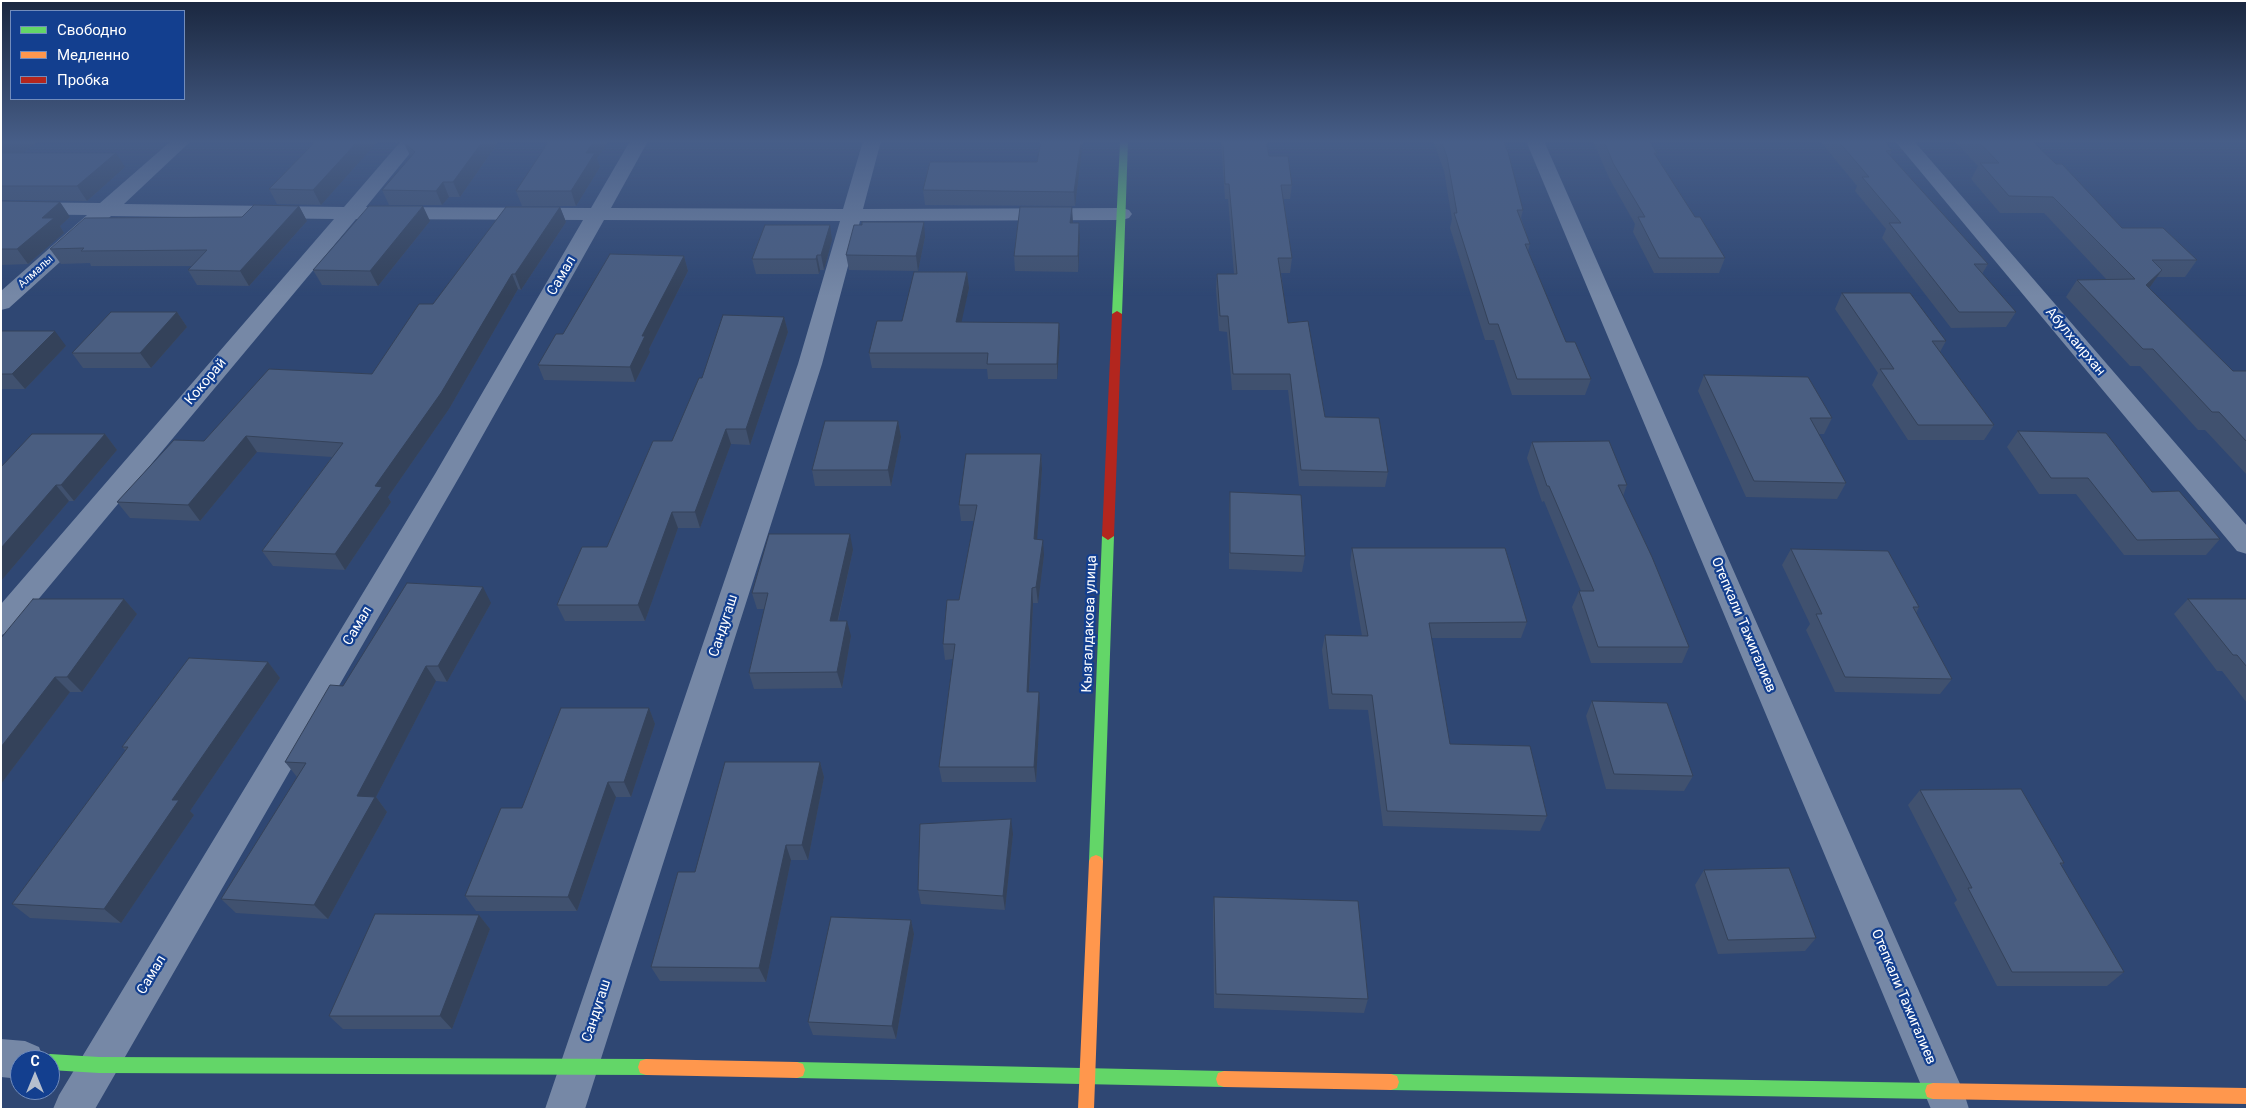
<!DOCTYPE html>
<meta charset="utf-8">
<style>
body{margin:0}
#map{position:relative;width:2248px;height:1110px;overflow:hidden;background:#2f4773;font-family:Roboto,sans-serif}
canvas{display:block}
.frame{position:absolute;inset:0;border:2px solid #fff;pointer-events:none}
.legend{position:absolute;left:10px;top:10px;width:175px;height:90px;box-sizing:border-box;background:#133f8f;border:1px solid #718cbc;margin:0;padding:6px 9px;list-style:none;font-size:15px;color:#fff}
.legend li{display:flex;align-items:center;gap:10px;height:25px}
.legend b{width:25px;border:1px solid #718cbc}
.north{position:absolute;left:10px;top:1050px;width:50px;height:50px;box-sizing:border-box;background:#133f8f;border:1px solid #718cbc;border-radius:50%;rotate:0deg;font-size:14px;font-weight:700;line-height:20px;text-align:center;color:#fff}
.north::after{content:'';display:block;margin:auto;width:18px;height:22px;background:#b6bfce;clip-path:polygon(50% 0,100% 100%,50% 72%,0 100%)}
</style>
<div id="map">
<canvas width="2248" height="1110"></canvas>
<div class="frame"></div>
<ul class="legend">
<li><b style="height:6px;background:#63d668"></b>Свободно</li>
<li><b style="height:6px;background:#ff974d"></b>Медленно</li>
<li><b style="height:6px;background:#b3261e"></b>Пробка</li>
</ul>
<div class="north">С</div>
</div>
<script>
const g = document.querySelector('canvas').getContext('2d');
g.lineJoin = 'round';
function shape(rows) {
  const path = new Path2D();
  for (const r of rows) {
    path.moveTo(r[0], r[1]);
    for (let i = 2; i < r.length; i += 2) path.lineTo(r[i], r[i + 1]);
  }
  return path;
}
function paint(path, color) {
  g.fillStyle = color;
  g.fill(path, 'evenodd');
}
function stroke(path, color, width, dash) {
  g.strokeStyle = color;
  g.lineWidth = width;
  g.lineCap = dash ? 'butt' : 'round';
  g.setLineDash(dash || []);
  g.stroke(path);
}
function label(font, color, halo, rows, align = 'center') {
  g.font = font + ' Roboto,sans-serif';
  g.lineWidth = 4.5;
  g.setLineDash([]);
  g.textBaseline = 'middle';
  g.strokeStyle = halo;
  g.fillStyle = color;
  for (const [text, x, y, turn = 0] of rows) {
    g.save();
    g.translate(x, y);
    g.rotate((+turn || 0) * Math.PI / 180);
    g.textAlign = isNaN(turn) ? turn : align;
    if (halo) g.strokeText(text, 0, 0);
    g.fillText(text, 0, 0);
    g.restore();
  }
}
paint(shape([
 [171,141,191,141,124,204,344,207,401,141,420,141,366,207,591,208,630,141,648,141,611,208,843,209,863,141,881,141,863,209,1122,208,1129,210,1132,214,1129,218,1122,220,860,221,822,364,585,1109,545,1109,798,364,840,221,604,220,461,474,95,1109,53,1109,59,1095,435,474,583,220,356,219,11,632,1,635,1,604,334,219,111,216,9,308,1,310,1,291,87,215,1,214,1,202,100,203,171,141],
 [1526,141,1544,141,1964,1093,1969,1109,1931,1109,1526,141],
 [1895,141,1914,141,2247,526,2247,554,2237,551,1895,141],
 [1,1039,25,1041,39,1047,44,1060,20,1060,20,1079,1,1077,1,1039]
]), '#7688a6');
paint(shape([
 [1120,141,1128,141,1122,314,1117,317,1112,314,1120,141],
 [1108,532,1114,536,1103,861,1101,865,1096,867,1091,865,1089,861,1102,536,1108,532],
 [50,1054,99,1057,646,1059,652,1061,654,1067,652,1073,646,1075,99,1073,50,1070,50,1060,43,1060,44,1056,50,1054],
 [797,1062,1224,1071,1230,1073,1232,1079,1230,1085,1224,1087,797,1078,791,1076,789,1070,791,1064,797,1062],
 [1391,1074,1933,1083,1939,1085,1941,1091,1939,1097,1933,1099,1391,1090,1385,1088,1383,1082,1385,1076,1391,1074]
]), '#63d668');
paint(shape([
 [1096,855,1101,857,1103,861,1094,1109,1078,1109,1089,861,1091,857,1096,855],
 [646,1059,797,1062,803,1064,805,1070,803,1076,797,1078,646,1075,640,1073,638,1067,640,1061,646,1059],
 [1224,1071,1391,1074,1397,1076,1399,1082,1397,1088,1391,1090,1224,1087,1218,1085,1216,1079,1218,1073,1224,1071],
 [1933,1083,2247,1088,2247,1104,1933,1099,1927,1097,1925,1091,1927,1085,1933,1083]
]), '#ff974d');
paint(shape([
 [1117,311,1122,314,1114,536,1108,540,1102,536,1112,314,1117,311]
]), '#b3261e');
paint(shape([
 [1,141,38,141,23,153,125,167,87,201,1,200],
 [316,141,378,141,321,205,277,204,269,189],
 [404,141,499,141,460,197,449,197,442,205,389,205,382,190,411,157,403,142],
 [546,141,609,141,597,158,600,167,576,206,522,206,516,191,547,144],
 [1083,141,1075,206,925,205,923,190,1037,162],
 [1221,141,1266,141,1269,156,1292,185,1290,199,1283,199,1292,258,1290,273,1281,273,1288,323,1325,417,1388,472,1385,487,1299,486,1288,390,1232,390,1227,332,1219,331,1216,289,1217,274,1234,274,1228,199,1225,199],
 [1433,141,1503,141,1523,210,1521,218,1530,244,1528,251,1566,342,1591,379,1585,395,1512,395,1494,340,1485,340,1450,228,1452,219,1444,171],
 [1593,141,1649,141,1657,153,1656,156,1695,217,1725,258,1719,273,1654,273,1633,232,1635,224,1609,178],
 [1820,141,1884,141,1892,150,1890,155,1988,264,1982,274,2016,312,2006,327,1951,328,1882,238,1886,229,1855,191,1857,186],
 [1954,141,2032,141,2122,228,2197,260,2185,277,2157,277,2149,288,2233,371,2247,371,2247,475,2205,430,2198,430,2140,366,2130,366,2066,297,2077,280,2107,280,2044,213,2000,213,1971,179,1978,166],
 [1,201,60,202,70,217,60,226,64,233,28,264,1,265],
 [299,206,307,221,249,286,197,285,188,270,192,266,91,266,90,263,61,264,50,249,242,217],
 [560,207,566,222,521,290,518,289,449,409,388,497,391,502,345,570,273,566,262,551,332,457,257,452,200,521,130,518,117,502,204,441,372,374,433,304],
 [430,221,378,286,322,285,313,270],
 [1073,223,1080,238,1078,272,1015,271,1014,256],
 [925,237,918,271,849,270,846,255],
 [832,240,824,270,820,270,819,274,756,274,752,259],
 [684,256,688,271,649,349,650,352,635,382,544,380,538,365,563,334],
 [967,272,969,288,961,322,1059,323,1060,338,1057,379,988,379,987,369,872,368,869,353,902,321],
 [1842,293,1946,341,1940,352,1994,425,1984,440,1908,440,1872,385,1878,373,1835,309],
 [177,312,187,327,151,368,83,368,72,353],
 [784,317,788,332,750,445,731,444,700,528,678,528,645,621,565,621,557,605,607,547,672,441],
 [1,331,66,346,25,389,1,389],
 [1704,375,1832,418,1824,434,1818,434,1846,483,1837,499,1746,497,1698,391],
 [898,421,901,437,891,486,815,486,812,470],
 [2018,431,2152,492,2220,539,2206,555,2124,555,2076,494,2039,494,2007,447],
 [105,434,117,450,74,501,69,501,1,581,1,467],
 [1532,442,1627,485,1623,496,1689,647,1682,663,1591,663,1572,607,1579,591,1581,591,1544,501,1542,502,1527,458],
 [1041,454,1042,469,1037,539,1044,555,1038,603,1033,603,1029,692,1040,708,1036,782,942,782,939,767,953,659,945,660,943,644,959,600,974,521,961,521,959,505],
 [1230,492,1305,556,1302,572,1229,569,1229,508],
 [1352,548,1527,622,1521,638,1431,638,1450,744,1547,816,1540,831,1383,826,1368,710,1329,709,1322,650,1325,635,1362,636,1350,564],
 [1791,549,1919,607,1916,613,1952,679,1940,694,1835,692,1806,630,1810,624,1782,565],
 [853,550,838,621,851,636,842,688,754,689,749,673,765,609,757,609,752,593],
 [124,599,137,614,82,692,70,692,1,784,1,638],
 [2188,599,2247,599,2247,703,2222,671,2217,671,2174,614],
 [491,603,447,682,436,681,376,797,387,812,328,919,236,913,221,899,297,777,285,762,343,686],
 [268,662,280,678,190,811,194,815,121,923,30,918,12,904,126,751,122,747],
 [1592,701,1693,776,1684,791,1606,789,1586,716],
 [649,708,655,724,631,797,616,797,577,911,476,911,465,896,522,808],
 [820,762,824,777,808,860,791,860,766,982,660,981,651,967],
 [1920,790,2064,863,2061,866,2124,972,2107,986,1997,986,1954,903,1957,900,1908,805],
 [1013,834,1005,910,921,904,918,890],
 [1704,870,1816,938,1805,951,1718,954,1695,885],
 [1214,897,1368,999,1364,1013,1214,1008,1213,911],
 [479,915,490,929,452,1029,343,1029,329,1016],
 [911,920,914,934,896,1039,813,1035,808,1022]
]), '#40516f');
paint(shape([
 [10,141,38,141,5,167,1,162,1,147],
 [358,141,378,141,321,205,313,190],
 [394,141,399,141,396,144],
 [483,141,499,141,460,197,453,182],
 [594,141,609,141,597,158,600,167,576,206,571,191,586,153],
 [1081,141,1083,141,1075,206,1074,192],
 [116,153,125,167,87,201,77,186],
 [443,182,449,197,442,205,436,191],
 [60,202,70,217,60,226,64,233,28,264,17,249,42,218],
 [299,206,307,221,249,286,240,271],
 [423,206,430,221,378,286,370,271],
 [560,207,566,222,521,290,515,274],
 [1072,207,1073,222,1071,238,1070,223],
 [924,222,925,237,918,271,916,256],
 [1079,223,1080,238,1078,272,1078,256],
 [830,225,832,240,824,270,821,255],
 [817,255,820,270,819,274,816,259],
 [684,256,688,271,649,349,650,352,635,382,630,367,642,336],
 [2162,270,2150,287,2134,302,2146,285],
 [967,272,969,288,958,338,956,322],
 [512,274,518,289,449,409,388,497,391,502,345,570,335,554,375,486],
 [177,312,187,327,151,368,140,353],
 [784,317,788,332,750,445,746,429],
 [1059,323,1060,338,1057,379,1057,364],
 [55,331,66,346,25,389,12,374],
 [898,421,901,437,891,486,888,470],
 [726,429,731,444,700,528,695,512],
 [105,434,117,450,74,501,61,485],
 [246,436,257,452,200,521,188,505],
 [1041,454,1042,469,1036,555,1034,539],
 [56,485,69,501,1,581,1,548],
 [672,512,678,528,645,621,638,605],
 [850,534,853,550,834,637,830,621],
 [1043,540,1044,555,1038,603,1036,587],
 [483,587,491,603,447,682,438,666],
 [1032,588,1033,603,1028,708,1027,692],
 [124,599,137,614,82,692,67,677],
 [847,621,851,636,842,688,837,672],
 [268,662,280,678,190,811,194,815,121,923,104,909,172,800],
 [426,666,436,681,376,797,387,812,328,919,314,905,357,796],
 [55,677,70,692,1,784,1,747],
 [1039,692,1040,708,1036,782,1034,767],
 [649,708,655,724,631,797,624,782],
 [820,762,824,777,808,860,802,845],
 [608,782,616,797,577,911,568,897],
 [1011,819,1013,834,1005,910,1003,896],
 [786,845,791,860,766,982,759,968],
 [479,915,490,929,452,1029,440,1016],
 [911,920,914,934,896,1039,892,1026]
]), '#34425a');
const building = shape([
 [1,141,10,141,1,147,1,141],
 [316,141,358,141,313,190,269,189,316,141],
 [404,141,483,141,453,182,443,182,436,191,382,190,415,152,403,142,404,141],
 [549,141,594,141,586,153,595,153,571,191,516,191,549,141],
 [1041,141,1081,141,1074,192,923,190,930,162,1037,162,1041,141],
 [1223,141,1266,141,1269,156,1288,156,1292,185,1281,185,1292,258,1278,258,1288,323,1308,321,1325,417,1379,418,1388,472,1301,470,1290,374,1233,374,1228,316,1220,316,1217,274,1237,274,1229,184,1225,184,1223,141],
 [1441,141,1503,141,1508,152,1523,210,1517,210,1530,244,1525,244,1566,342,1575,342,1591,379,1517,379,1498,324,1489,324,1454,213,1457,213,1447,157,1441,141],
 [1604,141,1649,141,1657,153,1654,153,1695,217,1700,217,1725,258,1659,258,1638,217,1645,217,1613,163,1604,141],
 [1838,141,1884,141,1892,150,1886,151,1988,264,1974,264,2016,312,1959,312,1889,223,1901,223,1862,177,1869,177,1838,141],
 [1978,141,2032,141,2056,164,2062,164,2122,228,2163,228,2197,260,2152,260,2162,270,2146,285,2233,371,2247,371,2247,442,2219,412,2212,412,2153,349,2143,349,2077,280,2135,279,2053,197,2009,196,1980,163,1999,163,1978,141],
 [1,153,116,153,77,186,1,186,1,153],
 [1,201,60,202,42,218,54,218,17,249,1,249,1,201],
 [254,205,299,206,240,271,188,270,207,250,81,251,84,248,50,249,85,218,242,217,254,205],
 [369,206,423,206,370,271,313,270,369,206],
 [506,207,560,207,515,274,512,274,441,393,375,486,382,487,335,554,262,551,343,443,246,436,188,505,117,502,174,440,204,441,269,369,372,374,419,304,433,304,506,207],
 [1020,207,1072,207,1070,223,1079,223,1078,256,1014,256,1020,207],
 [862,222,924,222,916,256,846,255,854,225,862,225,862,222],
 [765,225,830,225,821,255,817,255,816,259,752,259,765,225],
 [610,254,684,256,642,336,645,336,630,367,538,365,556,334,563,334,610,254],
 [914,272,967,272,956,322,1059,323,1057,364,987,364,988,353,869,353,877,321,902,321,914,272],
 [1842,293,1910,293,1946,341,1932,341,1994,425,1918,425,1880,369,1894,369,1842,293],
 [111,312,177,312,140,353,72,353,111,312],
 [723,315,784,317,746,429,726,429,695,512,672,512,638,605,557,605,582,547,607,547,653,441,672,441,699,378,702,378,723,315],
 [1,331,55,331,12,374,1,374,1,331],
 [1704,375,1808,377,1832,418,1810,418,1846,483,1754,481,1704,375],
 [825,421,898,421,888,470,812,470,825,421],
 [2018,431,2106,433,2152,492,2179,491,2220,539,2137,540,2088,478,2051,478,2018,431],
 [32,434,105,434,61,485,56,485,1,548,1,467,32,434],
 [1609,441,1627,485,1618,485,1652,557,1689,647,1598,647,1579,591,1594,591,1549,486,1547,486,1532,442,1609,441],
 [966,454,1041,454,1034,539,1043,540,1036,587,1032,588,1027,692,1039,692,1034,767,939,767,955,644,943,644,947,600,959,600,977,505,959,505,966,454],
 [1230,492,1301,495,1305,556,1230,553,1230,492],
 [769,534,850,534,830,621,847,621,837,672,749,673,768,593,752,593,769,534],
 [1352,548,1505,548,1527,622,1429,623,1450,744,1530,746,1547,816,1387,811,1372,695,1332,694,1325,635,1368,636,1352,548],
 [1791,549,1888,551,1919,607,1913,607,1952,679,1845,677,1816,614,1822,614,1791,549],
 [407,583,483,587,438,666,426,666,357,796,375,797,314,905,221,899,306,763,285,762,330,685,343,686,407,583],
 [33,599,124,599,67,677,55,677,1,747,1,638,33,599],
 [2188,599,2247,599,2247,667,2237,655,2233,655,2188,599],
 [189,658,268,662,172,800,179,800,104,909,12,904,128,747,122,747,189,658],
 [1592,701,1667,703,1693,776,1614,774,1592,701],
 [561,708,649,708,624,782,608,782,568,897,465,896,501,808,522,808,561,708],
 [725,762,820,762,802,845,786,845,759,968,651,967,678,872,695,872,725,762],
 [2021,789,2064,863,2060,863,2124,972,2012,972,1968,888,1972,888,1920,790,2021,789],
 [1011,819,1003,896,918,890,920,824,1011,819],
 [1789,868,1816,938,1728,940,1704,870,1789,868],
 [1214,897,1358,901,1368,999,1216,994,1214,897],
 [375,914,479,915,440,1016,329,1016,375,914],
 [831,917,911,920,892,1026,808,1022,831,917]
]);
paint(building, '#4a5e81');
stroke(building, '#34425a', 1);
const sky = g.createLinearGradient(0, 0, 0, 296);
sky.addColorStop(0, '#1a273f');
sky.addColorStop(0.48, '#475e88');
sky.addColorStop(1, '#475e8800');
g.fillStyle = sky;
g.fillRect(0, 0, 2248, 296);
label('11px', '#fff', '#133f8f', [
 ["Алмалы",36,272,-42]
]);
label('14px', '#fff', '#133f8f', [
 ["Самал",562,276,-60],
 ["Абулхаирхан",2075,342,50],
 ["Кокорай",206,382,-50],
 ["Кызгалдакова улица",1090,624,-88],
 ["Отепкали Тажигалиев",1743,625,67],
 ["Самал",358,626,-59],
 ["Сандугаш",724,626,-72],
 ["Самал",152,975,-59],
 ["Отепкали Тажигалиев",1903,997,67],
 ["Сандугаш",597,1011,-72]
]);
</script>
